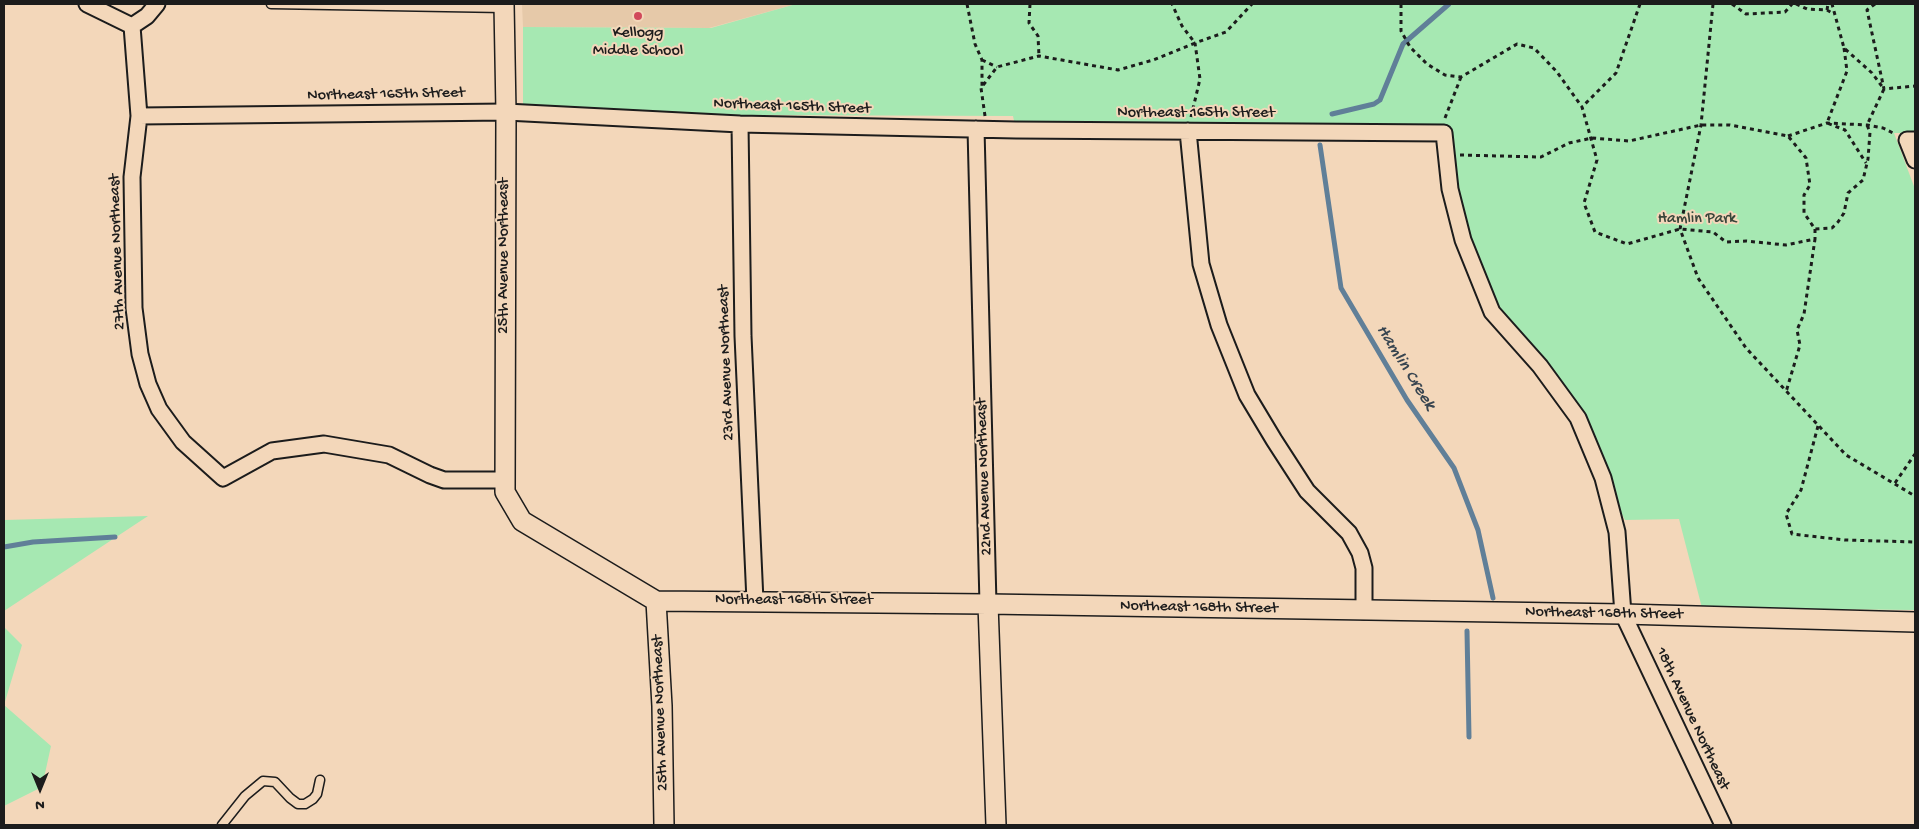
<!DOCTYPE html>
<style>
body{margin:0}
#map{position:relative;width:1919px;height:829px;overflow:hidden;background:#f3d7ba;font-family:"Gochi Hand",sans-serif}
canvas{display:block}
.frame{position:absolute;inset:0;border:5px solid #1c1c1c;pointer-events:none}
.north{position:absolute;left:15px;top:764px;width:50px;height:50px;-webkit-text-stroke:4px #f3d7ba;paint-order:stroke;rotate:180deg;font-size:14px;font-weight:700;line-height:20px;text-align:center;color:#1c1c1c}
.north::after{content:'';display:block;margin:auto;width:18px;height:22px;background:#1c1c1c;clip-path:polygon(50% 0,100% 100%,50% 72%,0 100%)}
</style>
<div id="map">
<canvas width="1919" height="829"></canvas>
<div class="frame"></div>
<div class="north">N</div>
</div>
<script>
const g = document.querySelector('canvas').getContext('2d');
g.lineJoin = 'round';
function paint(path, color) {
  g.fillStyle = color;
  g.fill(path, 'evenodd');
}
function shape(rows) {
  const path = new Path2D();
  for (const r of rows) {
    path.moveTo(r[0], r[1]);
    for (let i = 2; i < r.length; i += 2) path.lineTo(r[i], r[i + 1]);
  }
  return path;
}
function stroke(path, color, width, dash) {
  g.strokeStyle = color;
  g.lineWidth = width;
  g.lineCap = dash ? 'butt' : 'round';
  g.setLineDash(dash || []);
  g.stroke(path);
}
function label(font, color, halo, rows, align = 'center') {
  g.font = font + ' "Gochi Hand",sans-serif';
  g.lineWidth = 4;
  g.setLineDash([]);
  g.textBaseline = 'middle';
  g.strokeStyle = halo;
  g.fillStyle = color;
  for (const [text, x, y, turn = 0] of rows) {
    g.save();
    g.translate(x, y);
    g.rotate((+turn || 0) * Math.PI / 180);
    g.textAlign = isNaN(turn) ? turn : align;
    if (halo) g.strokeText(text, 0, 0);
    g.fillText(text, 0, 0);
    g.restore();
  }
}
paint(shape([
 [522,4,796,4,709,28,523,27]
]), '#e6c9a9');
paint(shape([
 [796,4,1915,4,1915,133,1894,133,1915,189,1915,610,1702,608,1679,519,1625,520,1609,490,1578,418,1490,307,1440,133,1016,130,1013,116,740,115,523,107,523,27,711,28],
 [148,516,4,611,4,520],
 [4,627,22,645,4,705,51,746,42,787,4,806]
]), '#a6e8b2');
stroke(shape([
 [1332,114,1374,104,1380,100,1403,44,1449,4],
 [1320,145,1341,288,1407,400,1454,468,1478,530,1493,598],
 [4,547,33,542,115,537],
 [1467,631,1469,737]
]), '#607f98', 5);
const service = shape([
 [271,4,504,8],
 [222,825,245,796,263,781,275,782,290,798,298,804,305,804,313,799,317,794,320,780]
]);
const minor = shape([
 [87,4,132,26],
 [132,26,139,116,132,177,134,308,140,354,148,384,159,409,183,442,223,478,272,451,324,444,389,455,430,475,444,480,505,480],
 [132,26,147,16,157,4],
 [139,116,506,112,740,124,1016,130,1444,133,1450,189,1463,240,1492,312,1540,366,1578,418,1603,478,1617,532,1623,614,1723,825],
 [740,124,743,336,755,601],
 [976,129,988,604],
 [1188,131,1201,264,1219,325,1247,395,1274,440,1307,491,1349,533,1360,553,1364,568,1364,611],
 [1915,140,1907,140,1915,160]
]);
const tertiary = shape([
 [504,4,506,112,505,492,522,521,656,601,988,604,1623,614,1915,622],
 [656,601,662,706,664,825],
 [988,604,996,825]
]);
stroke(service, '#1c1c1c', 11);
stroke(minor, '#1c1c1c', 19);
stroke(tertiary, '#1c1c1c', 22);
stroke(shape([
 [967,4,975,44,982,60,982,88],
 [1030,4,1029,23,1038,36,1039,56],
 [1401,4,1401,31,1410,47,1427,64,1445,75,1461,77,1517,44,1534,48,1557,72,1582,107],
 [1640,4,1616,73,1582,107,1597,160,1584,203,1595,232,1627,244,1680,229,1713,232,1726,242,1746,241,1786,245,1815,239,1804,314,1797,330,1800,345,1786,392],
 [1713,4,1701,125,1680,229,1698,278,1746,348,1846,455,1915,496],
 [1732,4,1746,14,1785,12,1792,4],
 [1796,4,1807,9,1827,10,1834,14],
 [1875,4,1867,10,1884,89,1915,86],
 [1827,10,1828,4],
 [1844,48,1847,71,1827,123,1845,130,1866,163],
 [982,60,997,67],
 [985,116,981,88,997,67,1039,56,1118,70,1153,60,1195,43,1182,26,1172,4],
 [1191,117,1200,79,1195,43,1226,32,1252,4],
 [1445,118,1461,77],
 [1788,136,1827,123,1867,125,1883,128,1895,134],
 [1460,155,1541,157,1569,143,1592,138,1629,141,1701,125,1730,125,1788,136,1806,158,1810,185,1804,195,1804,213,1815,229,1832,228,1838,222,1844,213,1848,193,1863,180,1868,159,1870,132,1867,125,1884,89,1872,73,1844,48,1832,4],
 [1815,229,1815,239],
 [1818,426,1801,490,1786,514,1792,534,1845,540,1915,542],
 [1895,483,1915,454]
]), '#1c1c1c', 3, [4, 4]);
stroke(service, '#f3d7ba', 8);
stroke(minor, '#f3d7ba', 15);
stroke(tertiary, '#f3d7ba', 19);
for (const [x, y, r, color] of [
 [638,16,5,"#d1495b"]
]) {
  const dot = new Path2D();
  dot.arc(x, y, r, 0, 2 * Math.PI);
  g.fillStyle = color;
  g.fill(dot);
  stroke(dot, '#f3d7ba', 2);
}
label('16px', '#1c1c1c', '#f3d7ba', [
 ["Kellogg",638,34],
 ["Middle School",638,52]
]);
label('16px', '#1c1c1c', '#f3d7ba', [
 ["Northeast 165th Street",386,95,-1],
 ["Northeast 165th Street",792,107,2],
 ["Northeast 165th Street",1196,114],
 ["27th Avenue Northeast",118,252,-92],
 ["25th Avenue Northeast",505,256,-90],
 ["23rd Avenue Northeast",727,363,-92],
 ["22nd Avenue Northeast",985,477,-92],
 ["Northeast 168th Street",794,601],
 ["Northeast 168th Street",1199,608,1],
 ["Northeast 168th Street",1604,614,1],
 ["25th Avenue Northeast",661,713,-92],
 ["18th Avenue Northeast",1692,719,65]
]);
label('16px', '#38453a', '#f3d7ba', [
 ["Hamlin Park",1697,220]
]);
label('italic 18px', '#384550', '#f3d7ba', [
 ["Hamlin Creek",1405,368,58]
]);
</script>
